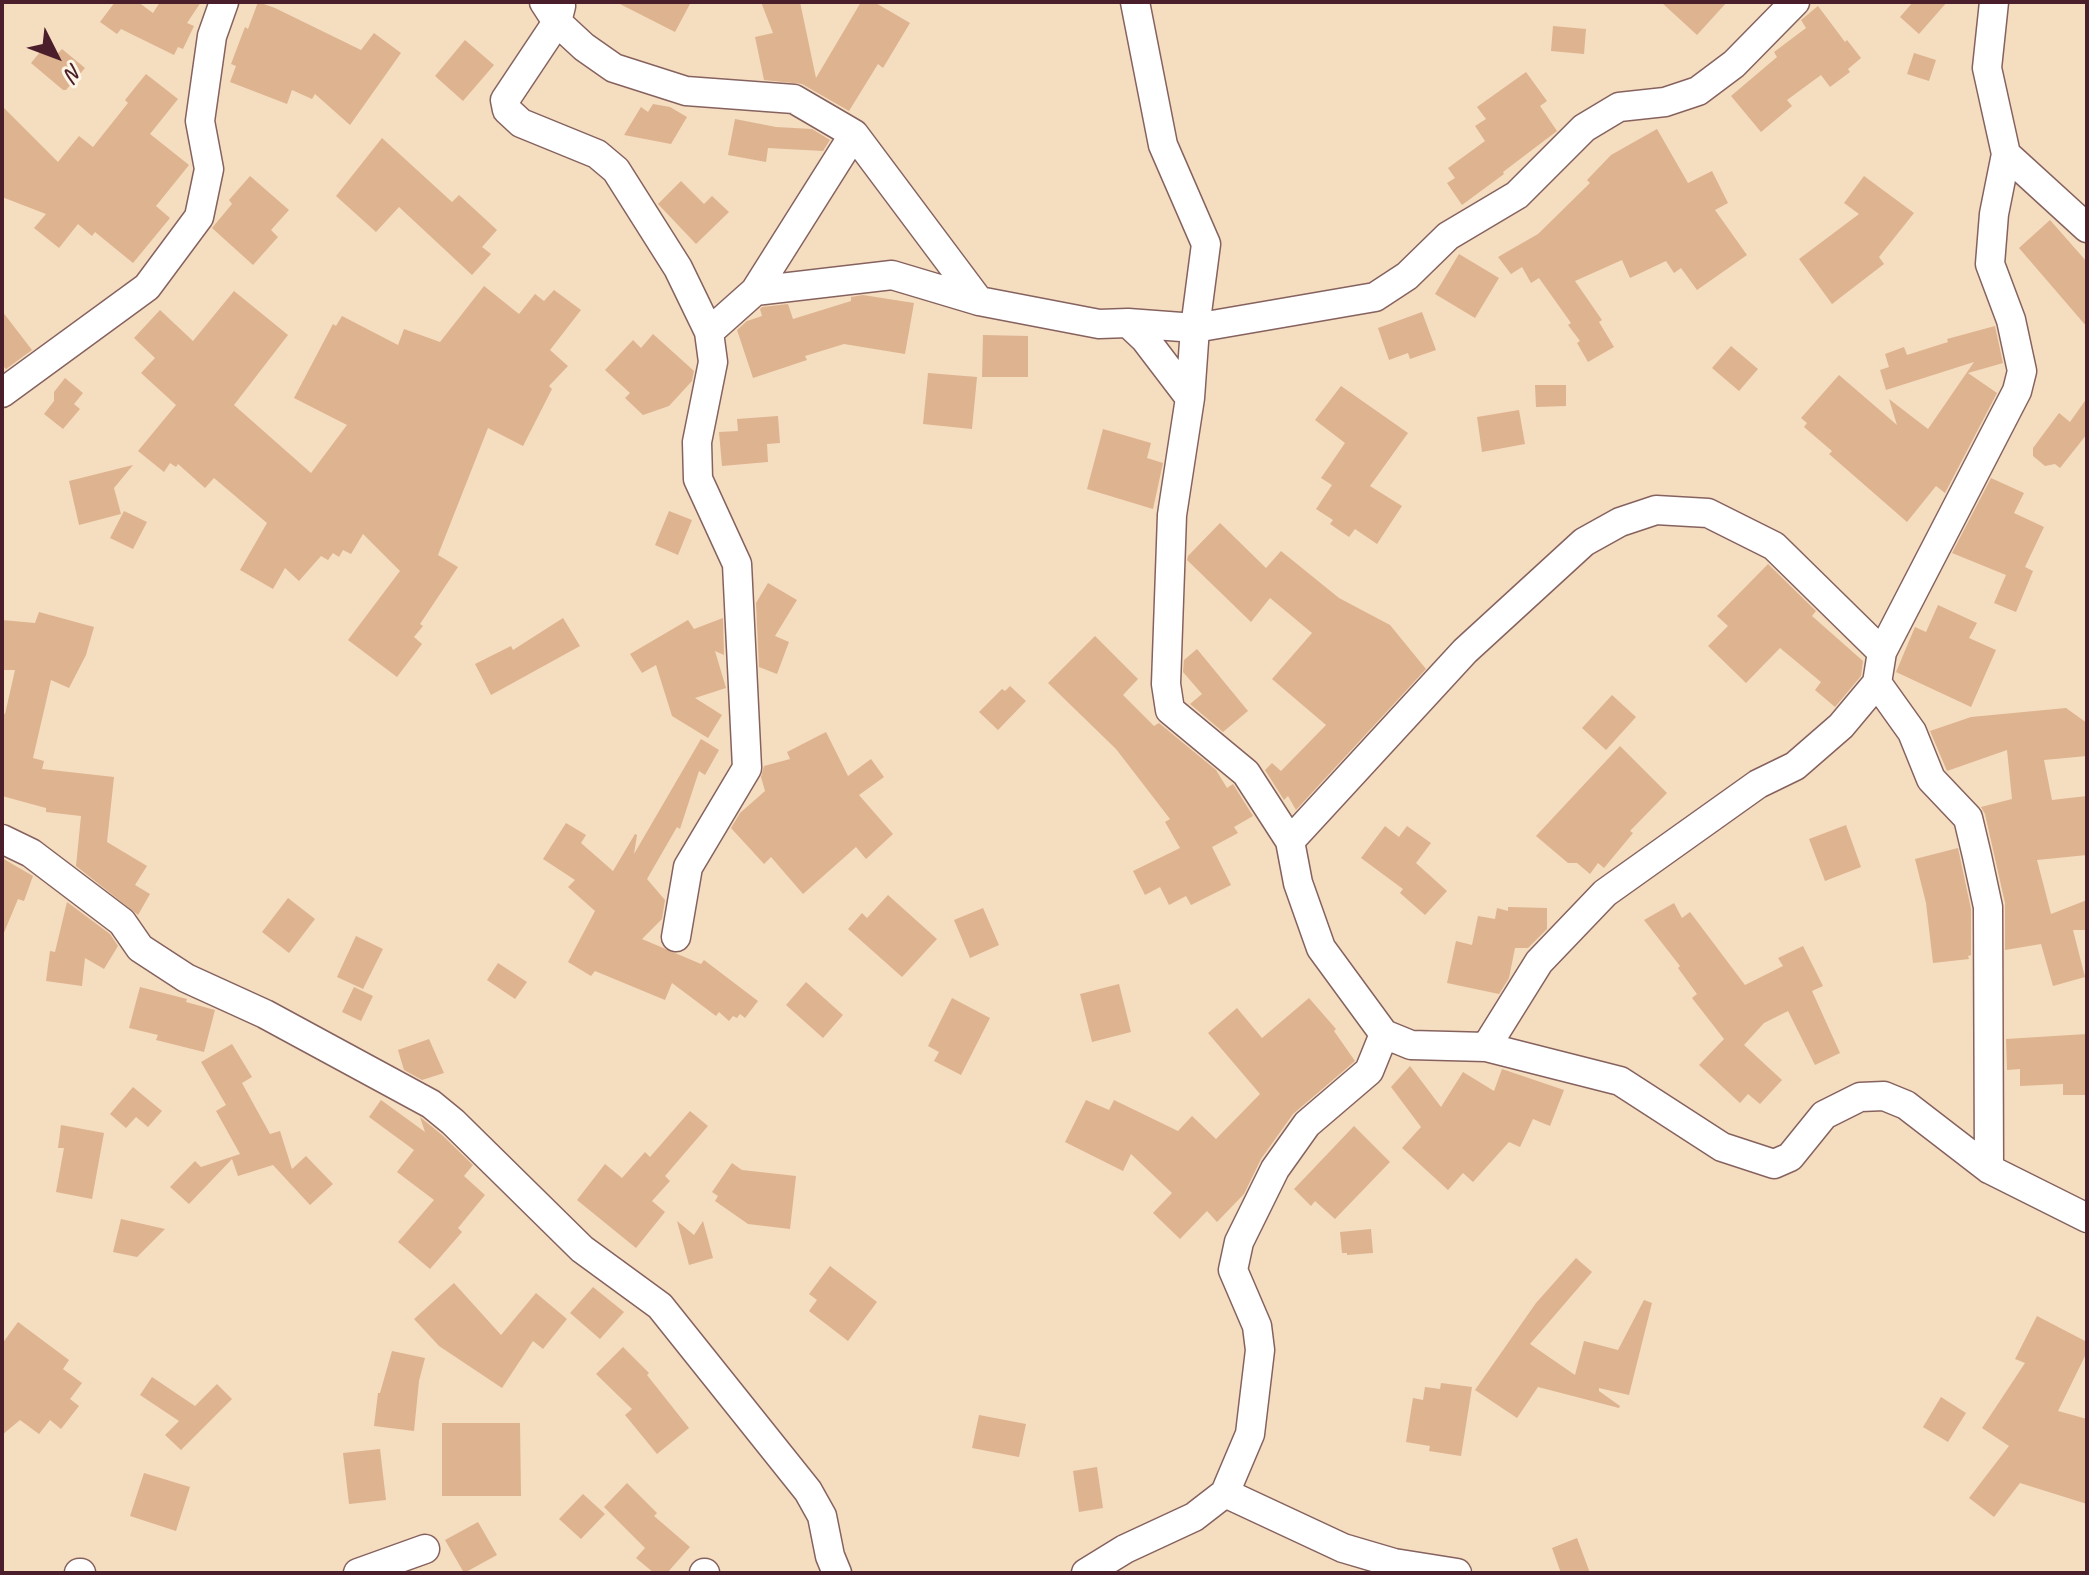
<!DOCTYPE html>
<style>
body{margin:0}
#map{position:relative;width:2089px;height:1575px;overflow:hidden;background:#f5ddc0;font-family:Caveat,sans-serif}
canvas{display:block}
.frame{position:absolute;inset:0;border:4px solid #4a1f2b;pointer-events:none}
.north{position:absolute;left:16px;top:16px;width:80px;height:80px;-webkit-text-stroke:6px #fcf5e5;paint-order:stroke;rotate:132deg;font-size:22px;font-weight:700;line-height:32px;text-align:center;color:#4a1f2b}
.north::after{content:'';display:block;margin:auto;width:28px;height:36px;background:#4a1f2b;clip-path:polygon(50% 0,100% 100%,50% 72%,0 100%)}
</style>
<div id="map">
<canvas width="2089" height="1575"></canvas>
<div class="frame"></div>
<div class="north">N</div>
</div>
<script>
const g = document.querySelector('canvas').getContext('2d');
g.lineJoin = 'round';
function paint(path, color) {
  g.fillStyle = color;
  g.fill(path, 'evenodd');
}
function shape(rows) {
  const path = new Path2D();
  for (const r of rows) {
    path.moveTo(r[0], r[1]);
    for (let i = 2; i < r.length; i += 2) path.lineTo(r[i], r[i + 1]);
  }
  return path;
}
function stroke(path, color, width, dash) {
  g.strokeStyle = color;
  g.lineWidth = width;
  g.lineCap = dash ? 'butt' : 'round';
  g.setLineDash(dash || []);
  g.stroke(path);
}
paint(shape([
 [115,2,138,2,153,13,160,2,201,2,187,23,194,26,183,49,178,47,174,55,121,29,117,34,100,22],
 [258,2,275,8,361,50,374,33,401,53,350,125,315,94,312,99,292,90,287,104,230,82,236,66,231,64,245,27,248,29],
 [616,2,691,2,675,32],
 [761,2,800,2,816,78,861,2,874,2,910,23,883,68,878,64,849,111,802,84,764,80,755,37,773,33],
 [1661,2,1727,2,1697,35],
 [1913,2,1947,2,1919,34,1900,17],
 [1818,6,1845,42,1847,40,1861,58,1848,69,1850,72,1830,87,1821,75,1787,100,1792,106,1761,132,1731,96,1777,57,1774,52,1806,28,1801,20],
 [1553,26,1586,29,1584,54,1551,51],
 [465,40,494,65,463,101,435,76],
 [45,46,56,55,62,49,85,68,66,90,63,90,31,63],
 [1914,53,1936,60,1929,81,1907,74],
 [1526,72,1547,101,1540,106,1557,131,1503,172,1504,174,1462,205,1447,183,1455,178,1448,168,1485,141,1475,126,1486,119,1477,107],
 [146,74,178,99,150,134,189,165,156,206,170,218,133,263,95,232,92,236,78,224,59,248,34,228,46,214,2,197,2,106,58,162,79,136,93,147,128,103,125,100],
 [653,104,670,107,687,117,671,144,624,135,641,107,648,112],
 [735,119,776,127,812,129,830,140,823,151,768,148,766,162,728,155],
 [1657,129,1688,183,1712,171,1728,203,1715,210,1747,255,1697,290,1681,268,1674,273,1666,261,1630,278,1622,260,1575,281,1602,320,1599,322,1614,347,1588,362,1577,343,1580,341,1568,325,1571,323,1539,278,1531,283,1522,267,1511,274,1498,257,1538,234,1590,183,1587,180,1611,155],
 [382,138,452,202,459,195,497,230,482,247,491,254,472,275,399,207,376,232,336,196],
 [250,176,289,210,271,230,278,237,253,265,212,228,232,204,229,200],
 [1864,176,1914,213,1879,257,1884,264,1832,304,1799,259,1859,214,1844,203],
 [681,181,704,204,712,196,729,212,696,244,658,204],
 [2050,220,2087,262,2087,327,2019,248],
 [1459,254,1499,278,1475,318,1435,294],
 [484,286,519,314,535,294,544,301,554,290,581,310,550,350,568,366,549,386,552,389,523,446,488,428,438,555,458,567,420,624,423,626,414,637,422,644,397,677,348,640,400,571,363,534,351,554,343,550,339,557,333,553,328,560,321,556,299,581,285,568,273,589,240,570,267,523,214,478,205,488,178,464,176,467,170,463,164,472,138,451,176,405,141,373,155,358,134,338,160,310,193,341,234,291,288,335,234,405,311,473,347,425,294,398,333,324,336,326,342,316,398,345,404,329,440,342],
 [863,295,914,303,905,354,844,344,805,356,807,360,753,378,737,330,747,321,762,316,760,309,762,307,788,304,793,319,851,301,851,297],
 [2,311,32,350,6,369,2,365],
 [1422,312,1436,350,1410,359,1408,353,1389,360,1378,328],
 [1995,326,2003,363,1968,373,1997,393,1945,493,1936,486,1907,522,1829,454,1832,451,1804,427,1807,423,1801,418,1839,375,1897,425,1889,399,1928,429,1974,362,1886,390,1880,370,1889,367,1885,354,1904,347,1907,355,1948,342,1947,339],
 [653,334,694,371,692,381,669,406,643,415,625,398,630,393,605,370,633,340,641,348],
 [983,335,1028,336,1028,377,982,377],
 [1731,346,1758,369,1739,391,1712,368],
 [928,373,977,377,972,429,923,424],
 [65,378,83,393,74,404,80,409,63,429,44,414,54,401,54,392],
 [1535,385,1566,385,1566,406,1536,407],
 [1341,386,1408,433,1370,486,1402,506,1377,544,1355,529,1349,537,1330,524,1333,520,1316,509,1332,485,1321,478,1345,443,1315,420],
 [2087,398,2087,434,2060,468,2055,464,2045,466,2033,456,2033,448,2059,413,2070,422],
 [1519,410,1525,444,1482,452,1477,417],
 [778,416,780,443,767,444,768,462,722,466,719,432,738,431,737,419],
 [1103,429,1151,443,1147,458,1163,463,1153,509,1087,489],
 [133,465,114,488,121,514,79,525,69,481],
 [1991,478,2024,493,2014,513,2044,527,2025,567,2033,571,2016,612,1994,603,2006,575,1952,553],
 [124,511,147,522,133,549,110,538],
 [669,511,692,520,678,555,655,545],
 [1220,523,1266,568,1281,551,1339,598,1390,625,1426,669,1296,810,1288,796,1284,800,1265,770,1272,763,1281,771,1326,725,1272,679,1312,633,1270,598,1251,622,1187,560,1188,556],
 [1768,564,1816,611,1812,616,1863,661,1861,676,1835,707,1815,690,1821,682,1780,648,1746,683,1708,646,1728,626,1717,616],
 [768,583,797,600,775,636,789,642,777,674,759,667,756,603],
 [1938,605,1977,623,1969,638,1996,650,1971,707,1896,672,1915,627,1926,632],
 [39,612,94,627,86,655,69,688,51,680,33,758,44,761,42,769,114,777,107,842,147,866,135,885,150,894,138,915,76,866,81,816,46,812,46,808,2,796,2,713,5,714,15,670,2,670,2,620,35,623],
 [563,618,580,646,491,695,475,664,511,646,513,650],
 [723,618,724,655,715,651,726,688,695,698,722,715,708,738,672,716,656,665,642,673,630,654,688,620,694,629],
 [1095,636,1138,679,1123,695,1154,726,1159,723,1216,770,1227,788,1233,784,1253,816,1234,827,1238,833,1212,847,1231,885,1191,905,1186,896,1169,905,1160,887,1145,895,1133,871,1180,848,1165,822,1170,819,1116,749,1048,683],
 [1197,649,1248,711,1223,732,1190,704,1202,694,1183,672,1184,660],
 [1010,686,1026,701,998,730,979,712,1002,689,1005,691],
 [1612,695,1636,717,1606,750,1582,728],
 [2066,708,2087,723,2087,756,2044,760,2052,800,2087,796,2087,855,2037,860,2051,914,2087,900,2087,930,2073,930,2085,977,2053,986,2041,944,2005,950,2005,903,1985,814,1981,807,2012,799,2007,750,1947,771,1930,731,1971,717],
 [826,732,848,776,871,759,884,777,859,795,893,834,866,859,856,847,803,894,771,857,764,864,731,828,740,813,765,791,761,777,764,766,790,759,787,752],
 [701,739,719,750,705,775,699,771,680,829,677,827,647,879,665,900,662,919,642,939,701,964,704,960,758,1001,745,1018,740,1014,737,1018,733,1016,729,1021,719,1012,716,1016,672,983,665,1000,595,971,591,976,568,962,595,911,568,887,575,880,543,859,566,823,586,835,581,843,613,871,635,834,637,835,634,854],
 [1620,746,1667,793,1630,831,1633,833,1604,868,1598,863,1590,874,1577,863,1568,863,1536,836],
 [1846,825,1861,867,1825,881,1809,839],
 [1385,826,1399,837,1407,826,1431,843,1416,863,1447,891,1425,915,1400,893,1403,889,1361,858],
 [1958,848,1971,909,1971,955,1968,956,1969,959,1933,963,1926,903,1915,859],
 [2,858,33,876,24,901,18,899,3,935],
 [888,895,937,939,902,977,848,929,862,913,867,918],
 [288,898,315,919,289,953,262,932],
 [67,902,110,934,118,946,104,969,85,958,82,986,46,981,50,951,55,952],
 [1674,903,1682,918,1690,912,1745,985,1783,966,1778,958,1803,946,1823,986,1812,991,1840,1053,1815,1065,1788,1011,1764,1023,1744,1045,1782,1080,1760,1104,1748,1094,1740,1103,1699,1065,1724,1039,1692,998,1697,994,1678,968,1680,966,1644,920],
 [1508,907,1547,908,1547,929,1528,948,1515,948,1509,978,1499,994,1447,983,1456,941,1472,945,1478,916,1495,919,1497,908,1508,911],
 [983,908,999,945,970,958,954,920],
 [356,936,383,949,363,989,337,977],
 [498,963,527,982,515,999,487,980],
 [806,982,843,1015,823,1038,786,1005],
 [1119,984,1131,1032,1092,1042,1080,994],
 [140,987,187,999,186,1002,215,1010,204,1052,156,1040,158,1035,129,1028],
 [354,987,373,996,361,1021,342,1012],
 [952,998,990,1018,961,1075,934,1061,939,1052,928,1046],
 [1309,998,1336,1029,1334,1031,1355,1061,1293,1114,1261,1159,1244,1194,1217,1222,1207,1211,1180,1239,1153,1213,1172,1193,1131,1154,1123,1171,1065,1142,1086,1100,1109,1110,1114,1100,1178,1131,1192,1116,1216,1139,1260,1094,1208,1033,1237,1008,1262,1038],
 [2087,1034,2087,1095,2063,1095,2063,1084,2020,1086,2020,1069,2007,1070,2006,1039],
 [429,1039,444,1073,422,1080,404,1070,398,1050],
 [232,1044,252,1077,242,1083,270,1134,280,1131,292,1169,306,1156,333,1184,310,1205,273,1165,238,1176,232,1159,189,1204,170,1187,195,1161,201,1167,240,1154,216,1111,226,1105,201,1062],
 [1410,1066,1441,1107,1463,1072,1494,1091,1502,1069,1564,1090,1550,1126,1533,1119,1520,1147,1509,1142,1473,1182,1463,1173,1448,1190,1402,1148,1421,1127,1391,1087],
 [133,1087,162,1111,148,1127,136,1117,126,1128,110,1114],
 [381,1100,425,1132,420,1117,442,1135,473,1165,464,1176,485,1195,458,1228,462,1232,430,1269,398,1242,434,1200,397,1172,414,1150,369,1117],
 [690,1111,708,1126,665,1176,670,1181,652,1201,665,1212,636,1248,577,1200,605,1164,622,1178,645,1152,650,1157],
 [61,1125,104,1133,92,1199,56,1192,64,1148,58,1148],
 [1354,1126,1390,1162,1335,1219,1315,1201,1311,1206,1294,1189],
 [732,1163,742,1170,796,1176,790,1229,748,1224,715,1201,718,1196,712,1192],
 [121,1219,165,1229,137,1257,113,1252],
 [677,1221,694,1235,703,1221,713,1258,689,1265],
 [1371,1229,1373,1253,1347,1255,1347,1253,1342,1253,1340,1232],
 [1576,1258,1592,1272,1530,1344,1575,1375,1584,1341,1618,1350,1644,1300,1652,1303,1629,1395,1599,1388,1599,1391,1620,1406,1619,1408,1538,1387,1517,1418,1475,1390,1536,1303],
 [830,1266,877,1302,848,1341,809,1311,817,1300,809,1294],
 [454,1283,501,1335,536,1293,567,1319,543,1349,533,1341,502,1388,439,1346,414,1319],
 [593,1287,624,1312,600,1339,570,1313],
 [2037,1316,2087,1342,2087,1352,2058,1411,2087,1419,2087,1504,2020,1483,1994,1517,1969,1498,2009,1446,1982,1428,2025,1363,2015,1359],
 [18,1322,69,1360,63,1369,82,1383,70,1399,79,1406,61,1429,50,1420,39,1434,20,1420,2,1435,2,1344],
 [623,1347,649,1373,647,1375,689,1428,657,1454,625,1415,632,1409,596,1374],
 [392,1351,425,1358,419,1381,414,1431,374,1426,378,1393,380,1393],
 [152,1377,195,1406,217,1384,232,1399,181,1450,165,1435,179,1421,140,1395],
 [1441,1383,1472,1387,1461,1456,1429,1451,1430,1446,1406,1442,1413,1398,1423,1400,1425,1387,1440,1389],
 [1941,1397,1966,1413,1948,1442,1923,1427],
 [979,1415,1026,1424,1019,1457,972,1448],
 [442,1423,520,1423,521,1496,442,1496],
 [380,1449,386,1500,349,1504,343,1453],
 [1097,1467,1103,1508,1079,1512,1073,1471],
 [144,1473,190,1487,176,1531,130,1516],
 [627,1483,657,1513,654,1516,690,1547,667,1573,654,1573,636,1558,645,1548,604,1507],
 [583,1494,605,1514,581,1539,559,1519],
 [478,1522,497,1555,464,1573,445,1540],
 [1577,1538,1590,1573,1561,1573,1552,1548]
]), '#deb38f');
const street = shape([
 [544,2,557,22,584,47,614,68,686,91,794,99,854,134,979,301,1099,324,1128,323,1195,328,1375,297,1407,276,1448,236,1517,195,1584,128,1619,107,1665,102,1698,91,1734,64,1795,2],
 [1135,2,1163,145,1206,244,1195,328,1190,398,1172,515,1166,684,1170,710,1246,773,1290,841,1298,883,1321,948,1384,1034,1411,1045,1486,1047,1620,1081,1722,1147,1774,1164,1790,1157,1824,1115,1860,1097,1884,1096,1906,1105,1989,1169,2087,1218],
 [1994,2,1987,68,2006,154,2087,228],
 [561,6,557,22,505,100,507,110,521,123,597,154,616,170,678,268,709,332,713,362,697,442,698,479,737,564,747,768,688,867,676,937],
 [755,291,892,275,979,301],
 [1128,323,1145,339,1190,398],
 [709,332,755,291,854,134],
 [2,393,147,287,199,217,209,169,200,121,212,36,224,2],
 [2,839,31,853,122,922,140,948,186,978,265,1014,431,1104,453,1122,582,1249,660,1306,808,1491,822,1516,830,1556,837,1573],
 [1290,841,1465,651,1584,542,1620,522,1656,510,1708,513,1774,546,1882,652],
 [1486,1047,1539,962,1605,893,1758,784,1795,766,1841,726,1877,683],
 [1989,1169,1988,907,1977,856,1968,818,1931,779,1912,732,1877,683,1882,652,2017,391,2022,371,2011,320,1990,264,1994,214,2006,154],
 [1225,1493,1343,1548,1394,1563,1457,1573],
 [79,1573,81,1573],
 [358,1573,425,1549],
 [704,1573,705,1573],
 [1086,1573,1125,1549,1194,1517,1225,1493,1250,1434,1260,1350,1257,1326,1233,1270,1239,1242,1275,1169,1307,1124,1369,1071,1384,1034]
]);
stroke(street, '#86625f', 31);
stroke(street, '#fff', 28);
</script>
